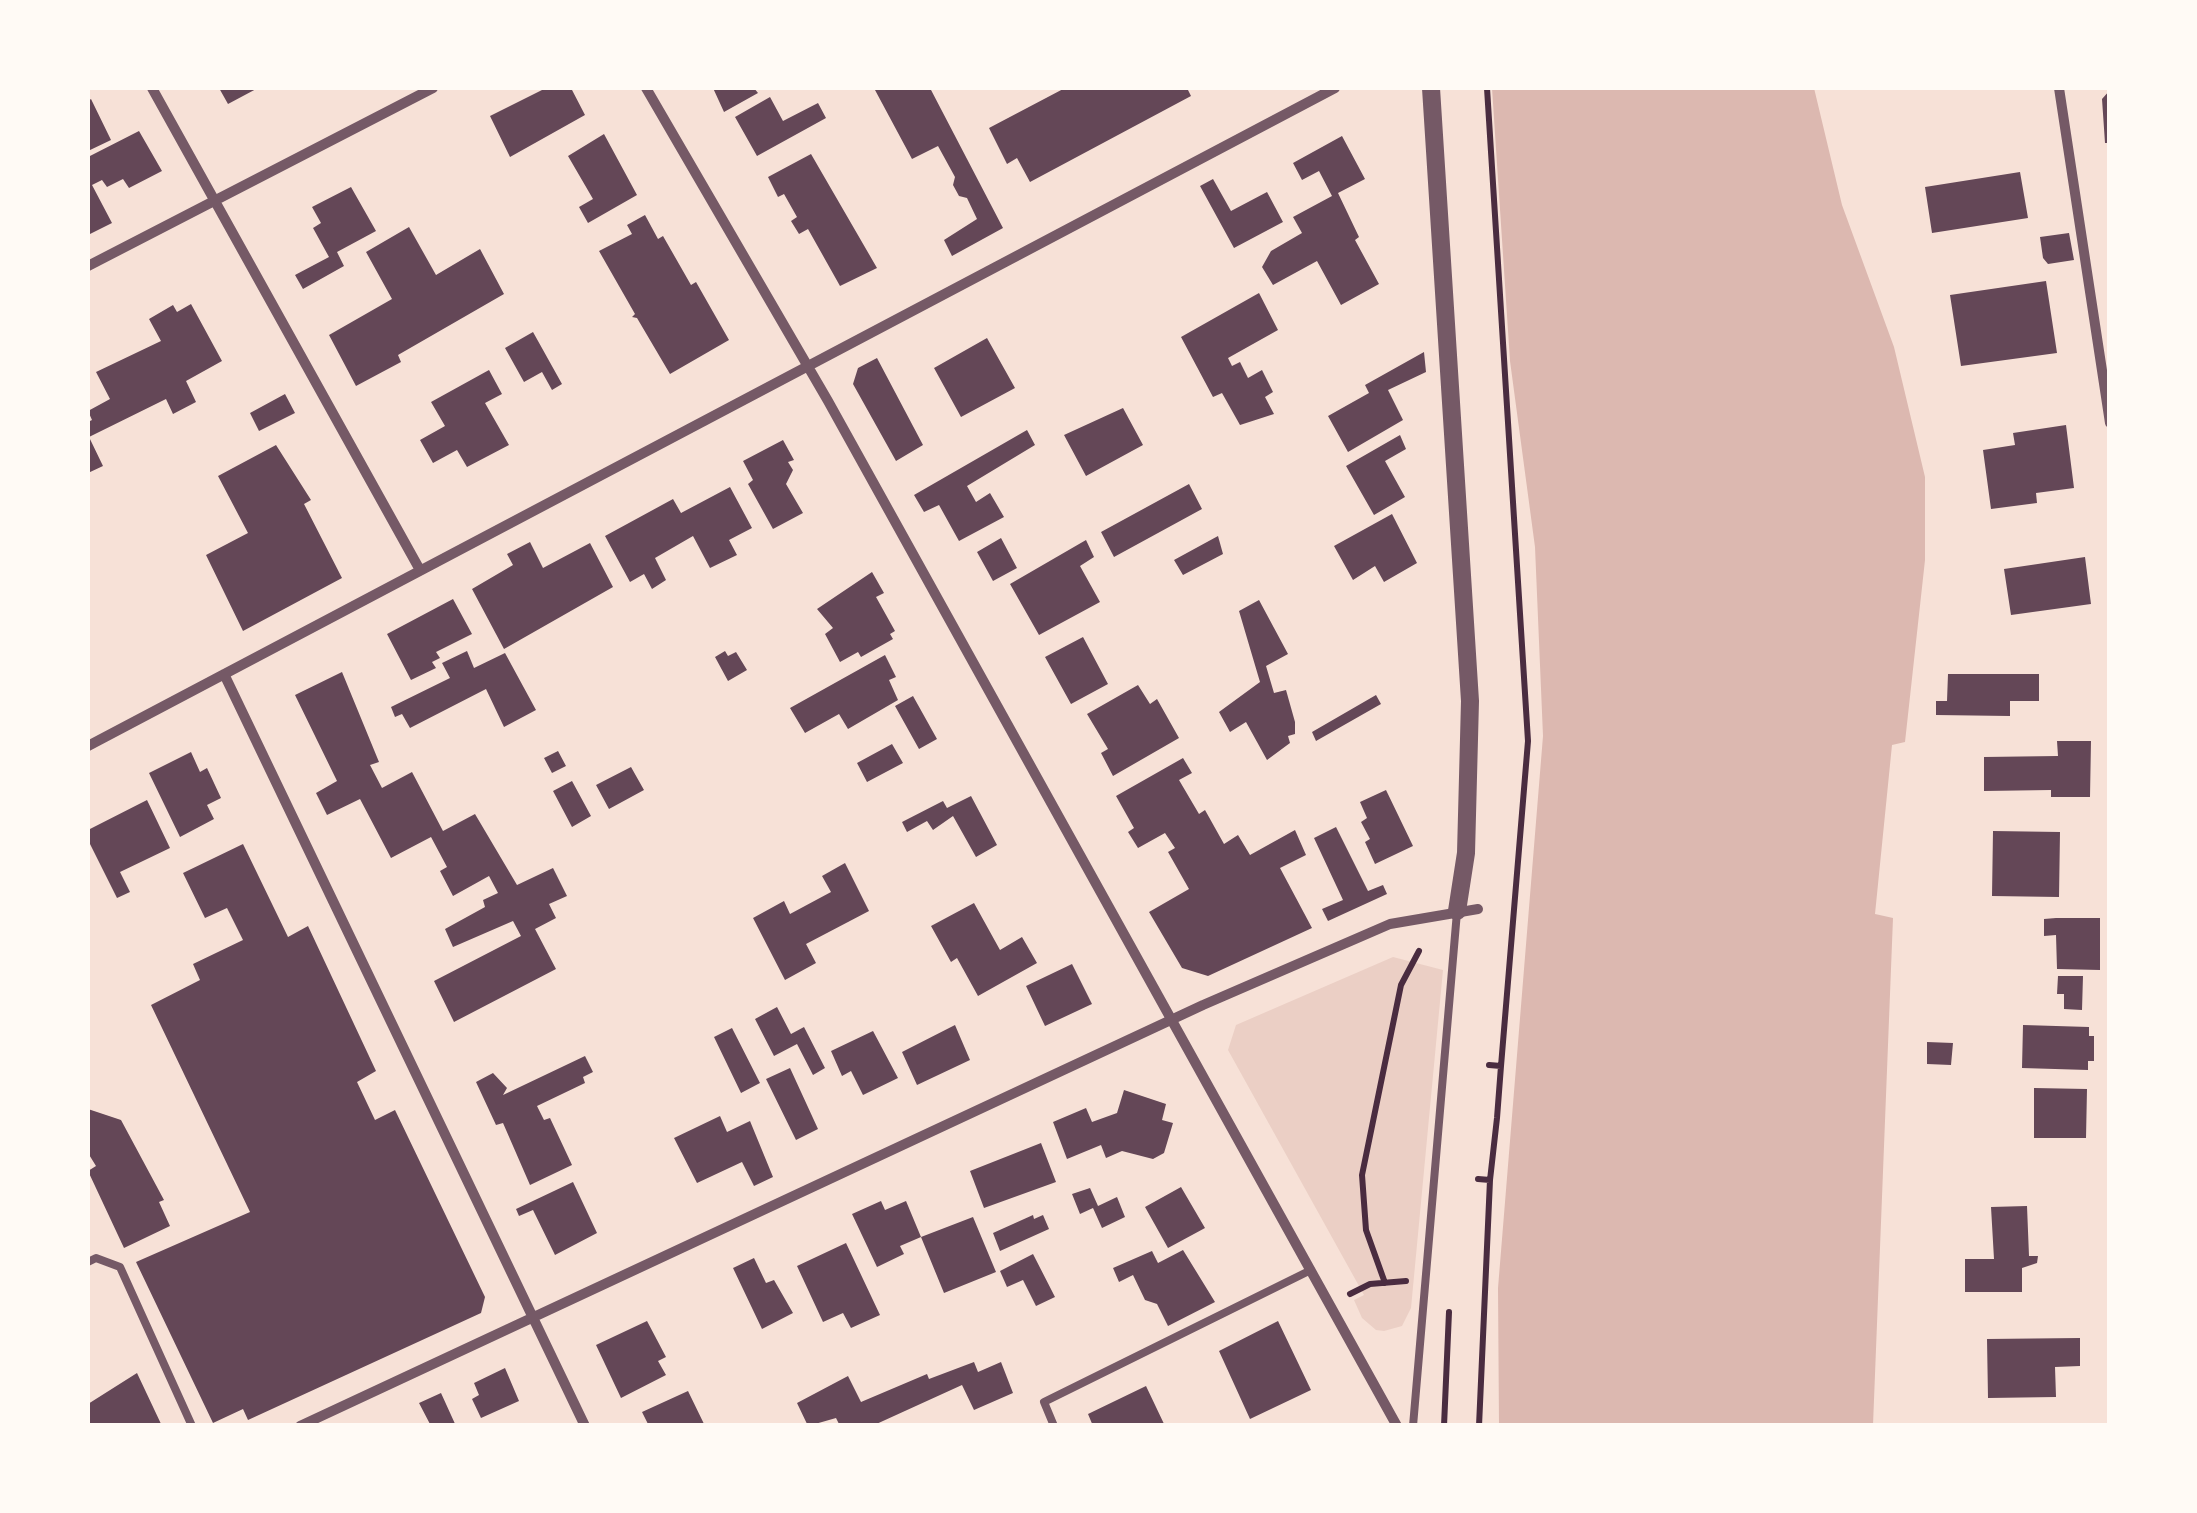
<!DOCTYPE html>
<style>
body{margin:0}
#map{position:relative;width:2197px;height:1513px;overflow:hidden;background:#f7e1d7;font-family:Inter,sans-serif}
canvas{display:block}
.frame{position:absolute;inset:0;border:90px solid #fffaf5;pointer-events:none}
</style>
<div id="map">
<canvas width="2197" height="1513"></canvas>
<div class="frame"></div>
</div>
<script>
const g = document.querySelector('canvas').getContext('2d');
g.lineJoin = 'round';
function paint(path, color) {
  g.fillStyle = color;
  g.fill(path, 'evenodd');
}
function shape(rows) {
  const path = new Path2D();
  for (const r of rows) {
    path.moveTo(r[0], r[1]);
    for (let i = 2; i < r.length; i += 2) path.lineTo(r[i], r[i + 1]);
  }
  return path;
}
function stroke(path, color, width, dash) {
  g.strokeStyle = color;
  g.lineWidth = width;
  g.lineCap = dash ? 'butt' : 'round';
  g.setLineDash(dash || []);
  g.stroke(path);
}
paint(shape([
 [1393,957,1443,970,1411,1308,1402,1326,1384,1331,1376,1330,1362,1318,1354,1300,1364,1295,1228,1050,1236,1025]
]), '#ebcfc5');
paint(shape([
 [1492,88,1814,88,1842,205,1894,347,1925,477,1925,560,1905,742,1892,745,1875,914,1893,918,1873,1425,1499,1425,1498,1288,1543,736,1535,547,1510,361]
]), '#dcb8b0');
paint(shape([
 [219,88,258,88,228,104],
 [546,88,571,88,585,115,510,157,490,116],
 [713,88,754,88,758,93,724,112],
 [879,88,930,88,1003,228,952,256,944,240,977,219,967,198,959,196,953,185,955,177,938,146,912,159,875,90],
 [1065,88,1187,88,1191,96,1030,182,1017,158,1007,164,989,128],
 [2110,90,2110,143,2105,143,2102,99],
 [770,97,783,121,818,103,826,118,757,156,735,117],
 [91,99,111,140,88,151,88,101],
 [139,131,162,171,129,188,123,179,107,187,102,180,92,185,112,223,88,235,88,157],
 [604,134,637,195,588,223,579,207,593,199,568,156],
 [1342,136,1365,179,1338,193,1359,237,1355,240,1379,284,1341,305,1317,261,1273,285,1262,267,1271,251,1302,233,1293,217,1332,196,1319,171,1302,180,1293,163],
 [811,154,877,268,840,286,808,229,799,234,791,221,797,217,784,194,778,197,768,177],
 [2020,172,2028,218,1932,233,1925,187],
 [1213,179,1231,211,1267,192,1283,222,1234,248,1200,186],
 [351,187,376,231,337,252,344,266,303,289,295,275,329,257,313,228,321,223,312,207],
 [645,215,658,239,663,236,691,285,696,282,729,340,670,374,637,318,632,317,635,314,599,251,632,234,627,225],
 [409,227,436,275,480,249,504,294,398,355,401,362,356,386,329,335,392,299,366,252],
 [2069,233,2074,260,2048,264,2043,258,2040,237],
 [2046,281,2057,353,1961,366,1950,295],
 [1259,293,1278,330,1228,358,1232,366,1240,362,1248,378,1262,370,1273,392,1265,397,1274,414,1240,425,1222,393,1213,397,1181,337],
 [191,304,222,361,186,381,196,402,173,414,166,399,89,437,103,466,88,473,88,422,92,420,88,411,110,399,96,372,161,341,149,319,173,305,177,312],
 [533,332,562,384,552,390,542,372,524,382,505,348],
 [987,338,1015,388,961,417,934,368],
 [1424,352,1426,372,1388,390,1403,420,1348,452,1328,416,1369,393,1365,385],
 [877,358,923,445,896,461,853,384,858,368],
 [489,370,502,394,485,403,509,445,467,467,457,450,433,463,420,440,445,426,431,402],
 [285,394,295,413,259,431,250,413],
 [1123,408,1143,445,1086,476,1064,435],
 [2066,425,2074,488,2036,493,2037,503,1991,509,1983,450,2015,445,2013,433],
 [1027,430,1035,445,967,486,976,502,990,493,1004,517,959,541,939,505,924,512,914,495],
 [1400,435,1406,449,1385,461,1405,497,1374,515,1346,466],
 [783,440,794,460,788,462,793,470,786,484,803,513,773,529,748,484,753,480,743,461],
 [276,445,311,500,304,504,342,578,243,631,206,555,248,533,218,476],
 [1189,484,1202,509,1114,557,1101,532],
 [730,487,752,528,729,540,737,555,710,568,693,536,655,558,666,580,652,589,644,574,630,582,605,536,673,499,681,513],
 [1392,514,1417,563,1384,582,1375,566,1353,580,1334,546],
 [1218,536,1223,554,1183,575,1174,560],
 [1001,538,1017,568,993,581,977,552],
 [1086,540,1094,557,1080,566,1100,602,1039,635,1010,584],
 [530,542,543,568,590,543,613,587,504,649,472,589,513,565,507,554],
 [2085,557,2091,604,2011,615,2004,569],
 [872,572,884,593,876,597,895,631,890,634,893,639,861,657,858,652,840,662,825,634,833,628,817,609],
 [453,599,472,634,436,652,440,658,432,662,436,668,411,680,387,634],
 [1259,600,1288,654,1266,666,1274,693,1286,690,1295,722,1295,734,1288,736,1290,743,1267,760,1246,722,1230,732,1219,712,1260,682,1239,611],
 [1083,637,1108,684,1071,704,1045,657],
 [467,651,474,668,505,653,536,710,504,727,486,689,410,728,402,714,395,717,391,707,450,678,442,663],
 [725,651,728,656,736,652,747,670,728,681,715,657],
 [885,655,896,677,889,680,898,700,848,729,839,714,805,733,790,708],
 [342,672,379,762,370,765,382,788,412,772,443,831,475,814,517,885,553,868,567,896,549,904,556,918,535,929,556,969,454,1022,434,981,521,936,513,921,453,947,445,929,485,907,483,900,498,893,489,876,453,896,440,871,447,867,431,837,391,858,360,799,327,815,316,793,337,781,295,695],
 [1948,674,2039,674,2039,701,2010,701,2010,716,1936,715,1936,701,1947,701],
 [1138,685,1150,704,1157,699,1179,738,1113,776,1101,753,1108,749,1087,714],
 [1376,695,1381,704,1316,741,1312,732],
 [913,696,937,739,919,749,895,706],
 [2057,741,2091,741,2090,797,2051,797,2051,790,1984,791,1984,757,2058,756],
 [892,744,903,763,867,782,857,763],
 [558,751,566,766,552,773,544,758],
 [191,752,200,772,207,768,221,798,207,805,214,819,180,837,149,773],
 [1183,758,1192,773,1179,780,1199,814,1205,810,1224,844,1238,835,1250,855,1295,830,1306,855,1280,868,1312,928,1208,976,1182,968,1149,912,1189,889,1168,852,1175,848,1165,833,1138,848,1128,832,1134,828,1116,796],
 [631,767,644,790,609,809,596,785],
 [572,781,591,816,572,827,553,791],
 [1386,790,1413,846,1375,864,1365,842,1370,839,1361,822,1367,818,1360,802],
 [971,796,997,845,976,857,953,816,933,830,927,821,907,832,902,822,943,801,947,808],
 [147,800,170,848,120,872,130,892,117,898,88,840,88,830],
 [1336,827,1368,891,1383,885,1387,894,1328,921,1322,909,1343,900,1314,838],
 [1993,831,2060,832,2059,897,1992,896],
 [243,844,288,937,308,926,376,1071,357,1082,375,1120,395,1110,485,1297,481,1313,248,1420,243,1409,213,1423,136,1262,250,1212,151,1005,200,980,193,964,243,940,227,908,205,918,183,873],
 [845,863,869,911,806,944,816,963,785,980,753,918,784,901,790,914,831,892,822,876],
 [974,903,1000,950,1022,937,1037,963,978,996,957,958,951,962,931,926],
 [2056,918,2100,918,2100,970,2057,969,2056,935,2044,936,2044,919],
 [1072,964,1092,1004,1045,1026,1026,986],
 [2058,976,2083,976,2082,1010,2064,1009,2064,994,2057,994],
 [777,1007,791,1034,804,1027,825,1068,813,1075,797,1044,774,1056,755,1019],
 [955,1025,970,1060,917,1085,902,1052],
 [2023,1025,2089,1027,2089,1036,2094,1036,2094,1061,2088,1061,2088,1070,2022,1068],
 [732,1028,760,1083,741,1093,714,1037],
 [873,1031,898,1078,863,1095,851,1071,842,1076,831,1051],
 [1927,1042,1953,1043,1951,1065,1927,1064],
 [585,1056,593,1072,583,1077,585,1083,537,1106,544,1120,550,1118,572,1165,530,1185,503,1123,496,1125,476,1082,493,1073,507,1088,503,1095],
 [790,1068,818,1129,796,1140,766,1079],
 [2034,1088,2087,1089,2086,1138,2034,1138],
 [1124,1090,1166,1104,1162,1120,1173,1123,1164,1153,1153,1159,1122,1151,1106,1158,1101,1145,1067,1159,1053,1122,1086,1108,1092,1122,1117,1113],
 [88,1109,121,1120,164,1200,159,1202,170,1226,124,1248,88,1171,96,1166,88,1153],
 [720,1116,727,1132,750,1121,773,1177,754,1186,742,1162,697,1183,674,1138],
 [1041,1143,1056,1182,984,1208,970,1171],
 [573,1182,597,1233,555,1255,533,1210,519,1216,516,1209],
 [1181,1187,1205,1228,1168,1248,1145,1207],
 [1090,1188,1098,1206,1117,1197,1125,1217,1102,1228,1093,1208,1080,1214,1072,1194],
 [881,1201,885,1210,906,1201,921,1237,900,1246,904,1254,877,1267,852,1214],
 [2027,1206,2029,1256,2038,1256,2037,1263,2022,1268,2022,1292,1965,1292,1965,1259,1994,1259,1991,1207],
 [1033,1215,1034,1219,1043,1215,1049,1229,1000,1251,993,1233],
 [973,1217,996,1272,944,1293,921,1237],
 [846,1243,880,1315,851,1328,843,1313,823,1322,797,1266],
 [1183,1250,1215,1302,1168,1326,1157,1304,1145,1300,1133,1275,1119,1282,1113,1268,1152,1251,1158,1263],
 [1033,1254,1055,1297,1036,1306,1023,1280,1007,1287,1000,1271],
 [754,1258,766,1283,774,1280,793,1313,762,1329,733,1268],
 [647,1321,666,1357,658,1361,666,1375,621,1398,596,1345],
 [1278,1321,1311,1390,1250,1419,1219,1351],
 [2080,1338,2080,1366,2055,1367,2056,1397,1988,1398,1987,1339],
 [974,1362,978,1372,1001,1362,1013,1393,974,1410,962,1385,872,1426,840,1426,836,1418,808,1426,797,1403,848,1376,861,1402,927,1374,929,1379],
 [505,1368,519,1401,481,1418,472,1399,479,1395,474,1383],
 [137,1373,162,1426,88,1426,88,1404],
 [1146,1386,1165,1426,1093,1426,1088,1414],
 [688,1391,705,1426,649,1426,642,1412],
 [441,1393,456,1426,431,1426,419,1403]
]), '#644757');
stroke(shape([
 [1487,88,1528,741,1501,1066],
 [1478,1179,1490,1180,1497,1118,1501,1066,1489,1065],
 [1385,1283,1366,1230,1362,1175,1401,985,1419,951],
 [1350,1294,1370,1284,1406,1281],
 [1444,1426,1449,1312],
 [1479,1426,1490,1180]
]), '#4a2c40', 6);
stroke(shape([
 [88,1262,96,1258,120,1267,192,1426],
 [1054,1426,1044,1402,1311,1270],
 [1413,1426,1457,912]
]), '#755966', 8);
stroke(shape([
 [152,88,420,570],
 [646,88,828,401,1397,1426],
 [2059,88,2110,423],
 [88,266,433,88],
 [224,674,585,1426],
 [88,746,1335,88],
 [300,1426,1203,1005,1390,924,1478,909]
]), '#755966', 10);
stroke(shape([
 [1431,88,1470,701,1466,853,1457,911]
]), '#755966', 18);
</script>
